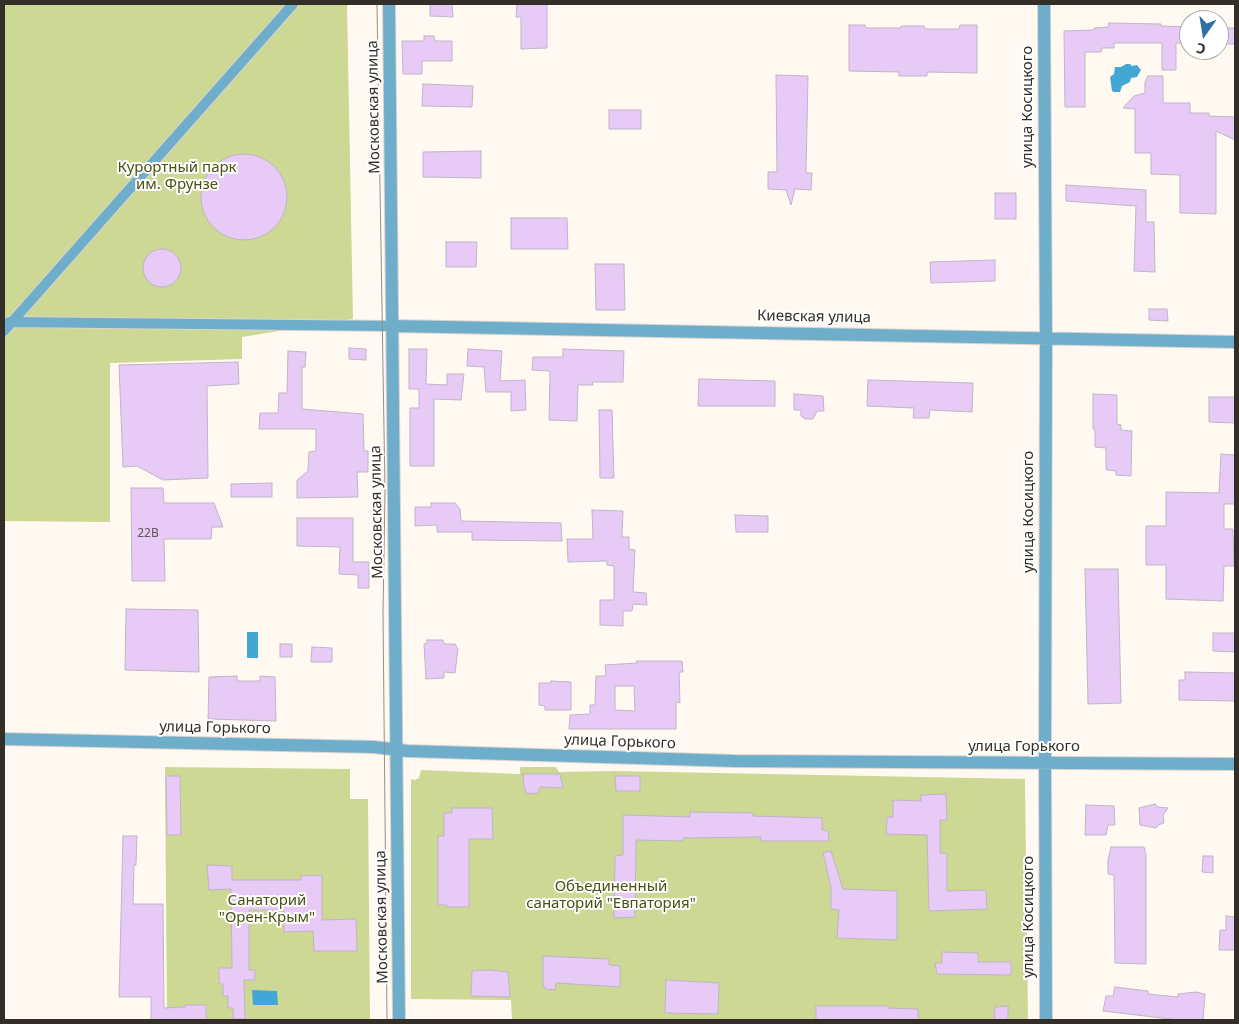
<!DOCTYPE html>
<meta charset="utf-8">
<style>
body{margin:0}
#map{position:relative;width:1239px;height:1024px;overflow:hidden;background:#fff9f2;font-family:"Noto Sans",sans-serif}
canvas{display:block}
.frame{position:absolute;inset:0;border:5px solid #332e27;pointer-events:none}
.north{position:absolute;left:1179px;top:10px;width:50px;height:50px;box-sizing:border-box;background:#fff;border:1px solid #adaba9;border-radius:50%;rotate:193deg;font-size:14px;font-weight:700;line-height:20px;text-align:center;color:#332e27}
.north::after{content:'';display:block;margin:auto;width:18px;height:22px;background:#2f6fa5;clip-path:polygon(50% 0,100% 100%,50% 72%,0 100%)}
</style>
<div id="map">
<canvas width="1239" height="1024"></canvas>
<div class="frame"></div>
<div class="north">С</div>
</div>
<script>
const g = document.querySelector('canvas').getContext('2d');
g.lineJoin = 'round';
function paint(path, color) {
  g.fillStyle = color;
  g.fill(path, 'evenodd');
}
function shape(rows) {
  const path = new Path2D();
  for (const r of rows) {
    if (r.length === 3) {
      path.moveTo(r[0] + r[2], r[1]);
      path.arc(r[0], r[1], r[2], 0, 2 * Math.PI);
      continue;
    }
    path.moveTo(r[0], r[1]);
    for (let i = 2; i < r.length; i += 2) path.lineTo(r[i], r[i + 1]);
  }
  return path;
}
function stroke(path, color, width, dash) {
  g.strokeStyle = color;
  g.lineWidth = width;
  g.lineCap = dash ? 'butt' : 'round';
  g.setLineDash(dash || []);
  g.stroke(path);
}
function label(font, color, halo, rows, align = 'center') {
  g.font = font + ' "Noto Sans",sans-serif';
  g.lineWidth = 4;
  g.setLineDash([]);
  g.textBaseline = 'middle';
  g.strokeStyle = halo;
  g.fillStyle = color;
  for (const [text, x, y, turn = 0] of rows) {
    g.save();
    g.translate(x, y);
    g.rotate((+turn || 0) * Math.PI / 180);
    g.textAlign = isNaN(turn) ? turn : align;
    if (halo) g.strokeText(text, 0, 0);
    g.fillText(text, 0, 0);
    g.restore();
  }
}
paint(shape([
 [4,4,347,4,353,319,242,337,242,359,110,363,110,522,4,521],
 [165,767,350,769,350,799,368,799,370,1020,167,1020],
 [520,767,556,767,559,772,615,771,1025,779,1028,1020,512,1020,511,1000,411,999,411,779,415,780,419,778,421,770,520,774]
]), '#ccd893');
paint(shape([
 [1126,64,1130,64,1132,66,1137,65,1141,70,1137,77,1131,78,1130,82,1122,86,1120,92,1114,92,1112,91,1110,77,1114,74,1115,67,1121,67],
 [247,632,258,632,258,658,247,658],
 [252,990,277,991,278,1005,253,1005]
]), '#43a7d3');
const building = shape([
 [430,4,452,4,453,17,430,16,430,4],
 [517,4,547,4,547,48,521,49,521,17,516,17,517,4],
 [1109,23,1161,24,1161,26,1189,27,1189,43,1176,43,1176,70,1162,70,1162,43,1114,43,1114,48,1102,48,1101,52,1085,52,1085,107,1065,107,1064,31,1094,30,1094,28,1108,27,1109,23],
 [849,25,865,25,866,28,901,28,901,26,924,26,925,29,959,29,960,25,977,25,977,73,927,72,927,76,899,76,899,72,849,71,849,25],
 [1219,28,1235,28,1235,44,1219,44,1219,28],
 [424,36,434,36,435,41,452,41,452,61,422,61,422,74,403,74,402,41,424,41,424,36],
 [776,75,808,76,806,173,812,173,811,190,795,189,791,205,786,190,768,189,768,172,777,172,776,75],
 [1148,76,1163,76,1163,103,1190,103,1190,113,1209,113,1209,116,1235,117,1235,140,1216,131,1216,214,1180,213,1180,175,1151,174,1151,153,1135,153,1135,109,1123,108,1134,96,1145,93,1145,82,1148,76],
 [423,84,473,86,472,107,422,106,423,84],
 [609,110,641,110,641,129,609,129,609,110],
 [481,151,481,178,423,177,423,152,481,151],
 [244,197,43],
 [1066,185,1146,190,1146,222,1154,222,1155,272,1134,271,1136,206,1066,201,1066,185],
 [995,193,1016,193,1016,219,995,219,995,193],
 [511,218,567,218,568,249,511,249,511,218],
 [446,242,477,242,476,267,446,267,446,242],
 [162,268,19],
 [995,260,995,281,931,283,930,262,995,260],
 [595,264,624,264,625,310,596,310,595,264],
 [1149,309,1167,309,1168,321,1149,320,1149,309],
 [349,348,366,349,366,360,349,359,349,348],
 [409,349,427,349,426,384,447,385,447,374,464,374,461,400,434,399,434,466,410,466,410,408,419,408,419,389,409,389,409,349],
 [468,349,502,351,500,381,525,380,526,410,511,411,511,392,486,392,484,367,467,366,468,349],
 [563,349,624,351,623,382,592,382,593,385,578,385,577,421,549,420,550,371,532,370,533,357,563,357,563,349],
 [288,351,306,352,305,367,302,367,302,409,363,414,364,451,368,451,368,472,357,472,358,497,297,498,297,480,308,471,309,452,316,451,316,429,259,429,260,413,278,413,279,393,287,393,288,351],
 [238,362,239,384,207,386,208,478,163,480,137,466,123,467,119,365,238,362],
 [699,379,775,381,775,406,698,406,699,379],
 [868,380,973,383,972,412,930,410,929,418,913,418,914,408,867,406,868,380],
 [794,394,823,396,824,411,817,411,813,419,805,419,801,416,801,410,794,410,794,394],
 [1093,394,1117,395,1117,424,1121,425,1121,430,1132,431,1131,476,1116,475,1116,471,1106,470,1106,448,1095,447,1095,430,1093,429,1093,394],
 [1209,397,1235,397,1235,423,1209,422,1209,397],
 [599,410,612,410,614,478,600,478,599,410],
 [1221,454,1235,455,1235,504,1224,504,1224,529,1233,529,1234,566,1224,566,1223,601,1166,599,1166,565,1146,565,1146,526,1166,526,1166,492,1219,493,1221,454],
 [272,483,272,497,231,497,231,484,272,483],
 [131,488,163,488,164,503,214,503,223,527,212,527,211,539,164,539,165,581,132,581,131,488],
 [431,503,455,503,460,509,461,521,561,523,562,541,472,540,472,532,437,532,437,525,415,526,415,507,431,507,431,503],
 [592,510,623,511,622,537,629,537,629,549,635,550,633,592,646,593,647,605,633,604,632,611,623,611,623,626,600,625,600,600,614,600,614,566,607,565,607,561,568,562,567,539,593,539,592,510],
 [735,515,768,516,768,532,736,532,735,515],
 [297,518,353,518,353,562,369,562,369,588,358,588,358,575,339,574,340,547,297,546,297,518],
 [1085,569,1118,569,1121,703,1088,704,1085,569],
 [126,609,198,610,199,672,125,670,126,609],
 [1213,633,1235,633,1235,652,1213,651,1213,633],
 [427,640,443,640,444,644,455,644,458,649,455,673,444,672,444,678,426,679,424,644,427,643,427,640],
 [280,644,292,644,292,657,280,657,280,644],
 [312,647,332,648,332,662,311,662,312,647],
 [637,661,682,661,683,672,679,672,680,703,676,702,676,729,569,729,570,715,590,714,590,705,595,705,596,676,606,676,605,665,637,663,637,661],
 [615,686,634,686,635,711,615,710,615,686],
 [1185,672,1235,673,1235,701,1179,700,1179,680,1185,680,1185,672],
 [237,676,237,681,260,681,260,676,275,677,276,721,208,719,209,677,237,676],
 [551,681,571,682,571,710,545,710,545,706,539,705,539,683,550,683,551,681],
 [523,774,560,774,563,788,540,787,538,793,527,794,524,787,523,774],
 [166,776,180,776,181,835,167,835,166,776],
 [615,776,640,776,640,791,616,791,615,776],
 [946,794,947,820,940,820,940,853,947,854,947,891,986,890,987,909,929,911,927,835,886,834,887,817,893,817,893,800,921,801,921,795,946,794],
 [1155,804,1158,807,1168,808,1163,815,1164,823,1158,825,1156,828,1140,825,1139,808,1155,804],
 [1086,805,1114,806,1115,825,1108,825,1106,835,1085,835,1086,805],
 [452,808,492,808,493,839,469,839,469,907,447,907,447,905,438,905,438,836,444,836,444,813,452,813,452,808],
 [690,812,753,813,753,816,822,818,822,830,828,831,829,841,760,841,761,837,683,838,683,841,636,840,635,917,614,918,615,856,623,855,623,815,690,817,690,812],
 [123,836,137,836,136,865,134,865,133,904,163,904,164,1008,185,1007,185,1005,206,1005,206,1020,151,1020,151,997,119,997,123,836],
 [1111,847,1144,847,1146,854,1146,964,1115,963,1114,875,1108,874,1108,860,1111,847],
 [831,851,843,889,897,891,897,940,837,938,839,910,831,909,831,887,823,853,831,851],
 [1203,856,1213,856,1213,873,1202,872,1203,856],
 [207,865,232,866,232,880,301,880,301,876,322,875,322,920,356,919,357,951,314,951,313,931,284,932,284,910,249,910,249,970,255,970,255,980,244,980,245,1019,233,1019,233,1008,228,1008,228,996,223,996,223,984,219,984,219,968,232,968,231,889,209,890,207,865],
 [1226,916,1235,917,1235,950,1219,950,1220,930,1226,930,1226,916],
 [942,952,978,953,978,962,1011,962,1011,975,937,974,935,963,942,963,942,952],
 [543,956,609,959,609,965,620,966,620,987,556,983,555,990,545,989,543,984,543,956],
 [489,970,508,972,510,997,471,996,472,971,489,970],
 [666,980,719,983,718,1014,665,1013,666,980],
 [1115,987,1148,991,1148,994,1178,997,1178,994,1196,992,1205,994,1203,1020,1178,1020,1103,1011,1106,996,1113,996,1115,987],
 [816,1006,888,1006,888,1008,918,1009,918,1020,816,1020,816,1006],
 [1008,1006,1008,1020,994,1020,995,1007,1008,1006]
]);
paint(building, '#e7caf6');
stroke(building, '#c0b5c6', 1);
const pedestrian = shape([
 [9,322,392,326],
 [4,331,293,4]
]);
const minor = shape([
 [389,4,399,1020],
 [1044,4,1046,338,1045,763,1046,1020],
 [392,326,1235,342],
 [4,739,374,747,408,751,735,761,1235,764]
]);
stroke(pedestrian, '#dad4cd', 12);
stroke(minor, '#dad4cd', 14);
stroke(pedestrian, '#6faecb', 10);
stroke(minor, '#6faecb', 12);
stroke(shape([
 [377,4,385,490,383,613,387,1020]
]), '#958f88', 1);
label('12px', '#60555b', null, [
 ["22В",148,534]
]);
label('15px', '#332e27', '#fff', [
 ["Московская улица",374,107,-91],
 ["улица Косицкого",1028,107,-90],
 ["Киевская улица",814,317,1],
 ["Московская улица",377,512,-91],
 ["улица Косицкого",1029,512,-90],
 ["улица Горького",215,728,1],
 ["улица Горького",620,742,2],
 ["улица Горького",1024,747],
 ["Московская улица",382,917,-91],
 ["улица Косицкого",1029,917,-90]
]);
label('15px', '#4a5111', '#fff', [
 ["Курортный парк",177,168],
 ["им. Фрунзе",177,185],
 ["Объединенный",611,887],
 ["санаторий \"Евпатория\"",611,904],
 ["Санаторий",267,901],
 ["\"Орен-Крым\"",267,918]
]);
</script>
